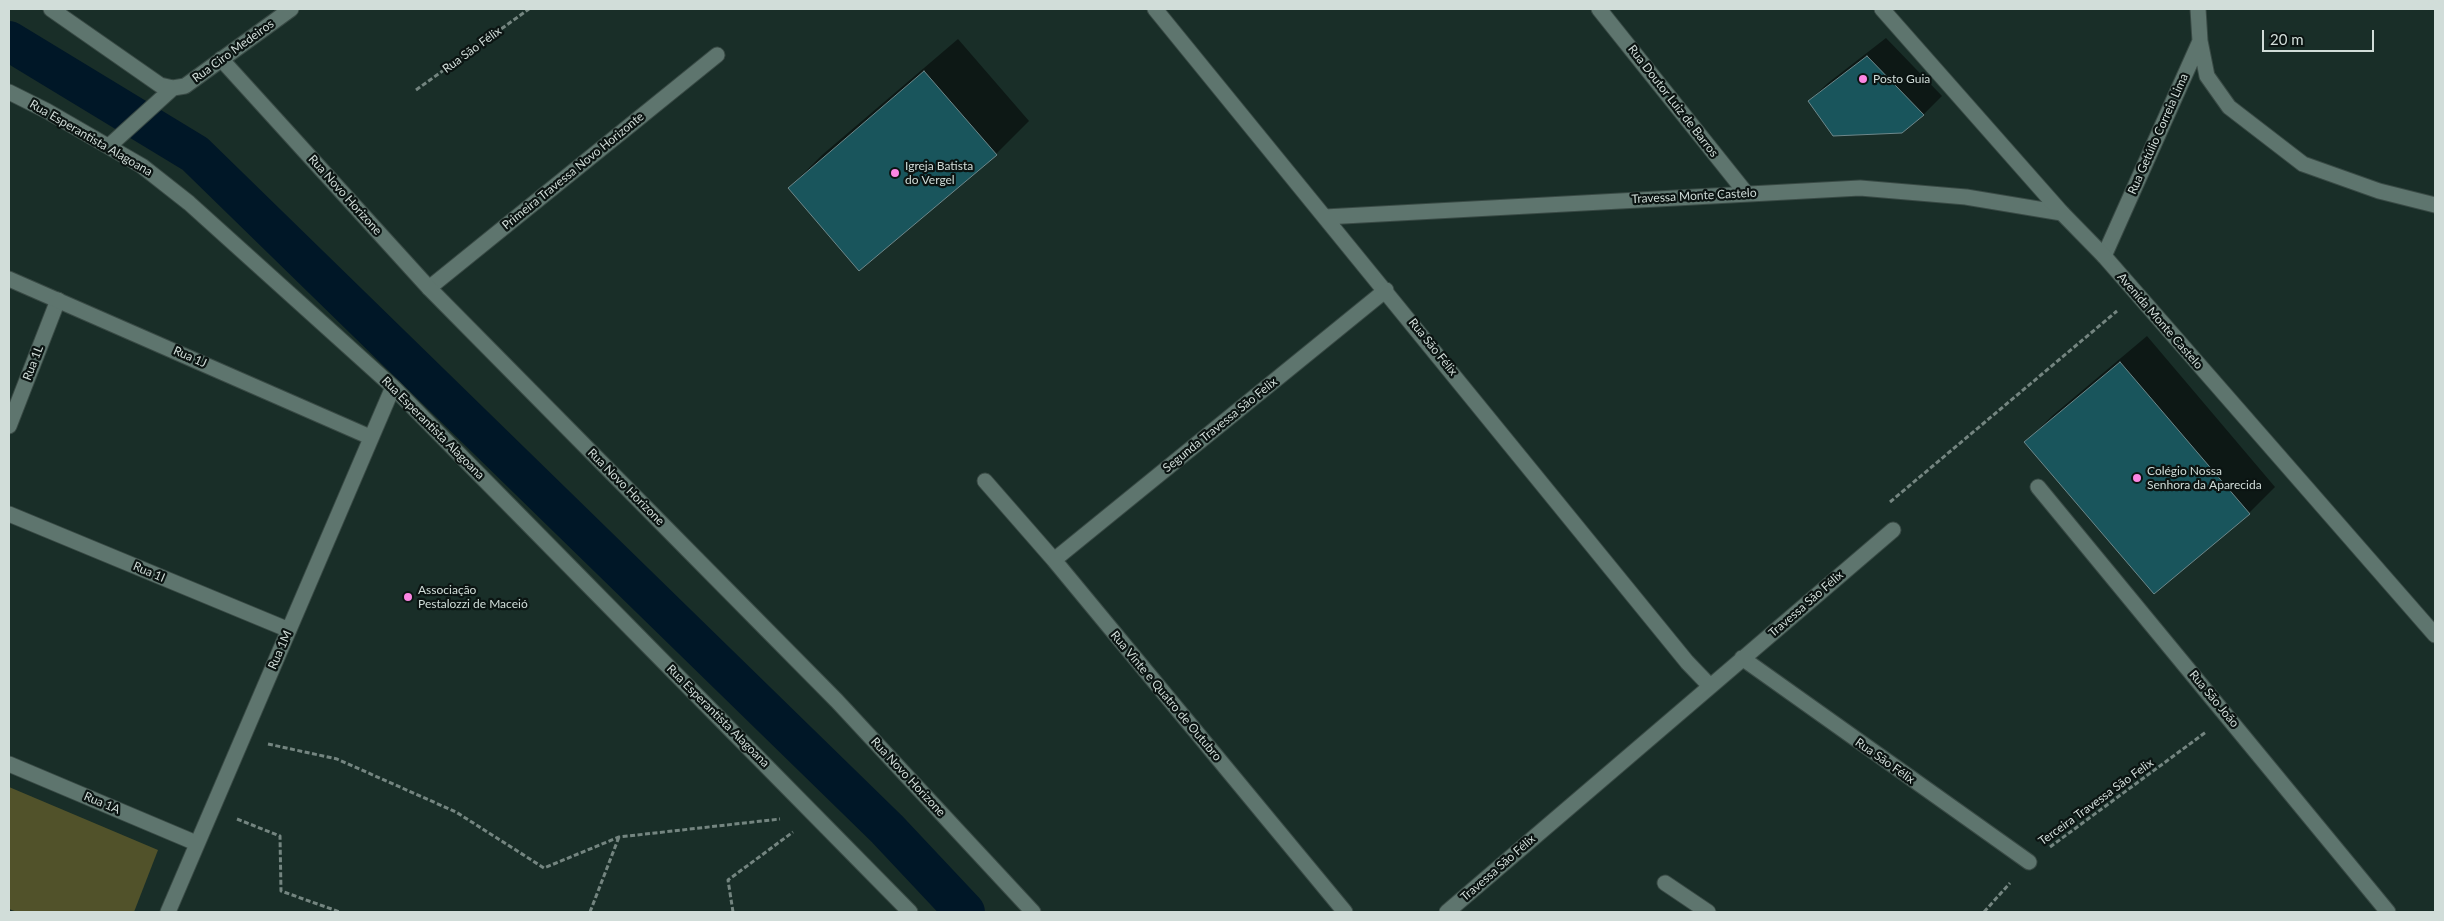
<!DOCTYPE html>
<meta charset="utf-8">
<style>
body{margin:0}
#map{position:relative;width:2444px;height:921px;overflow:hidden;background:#192e28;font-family:Lato,sans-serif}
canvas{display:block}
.frame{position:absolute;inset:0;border:10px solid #d1ddd9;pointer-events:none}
.scale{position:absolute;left:2262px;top:30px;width:112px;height:22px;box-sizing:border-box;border:2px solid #d1ddd9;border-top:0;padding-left:6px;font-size:15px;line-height:18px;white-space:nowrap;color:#d1ddd9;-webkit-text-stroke:4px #0b1412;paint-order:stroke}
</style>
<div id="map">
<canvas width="2444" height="921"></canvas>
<div class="frame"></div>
<div class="scale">20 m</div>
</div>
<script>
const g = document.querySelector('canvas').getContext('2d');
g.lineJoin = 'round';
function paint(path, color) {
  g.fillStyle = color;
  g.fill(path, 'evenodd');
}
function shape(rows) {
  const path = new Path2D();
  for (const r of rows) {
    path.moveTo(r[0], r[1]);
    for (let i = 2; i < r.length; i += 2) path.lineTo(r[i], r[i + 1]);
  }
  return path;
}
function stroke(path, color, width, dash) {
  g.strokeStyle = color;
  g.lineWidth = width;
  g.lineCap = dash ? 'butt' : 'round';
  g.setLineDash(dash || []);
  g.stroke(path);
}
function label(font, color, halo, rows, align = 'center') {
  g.font = font + ' Lato,sans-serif';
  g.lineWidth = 4.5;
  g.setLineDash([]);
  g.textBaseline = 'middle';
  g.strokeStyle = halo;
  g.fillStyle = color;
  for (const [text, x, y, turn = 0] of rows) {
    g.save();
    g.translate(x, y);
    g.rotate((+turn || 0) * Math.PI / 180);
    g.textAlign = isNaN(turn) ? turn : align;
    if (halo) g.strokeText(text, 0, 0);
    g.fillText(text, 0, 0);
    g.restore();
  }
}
paint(shape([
 [9,787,158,850,134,912,17,912,9,909]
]), '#51522a');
paint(shape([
 [1886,38,1942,96,1924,114,1902,132,1809,101,1828,83],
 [958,39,1029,121,996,154,789,188,822,155],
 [2147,336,2275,487,2249,513,2026,442,2052,416]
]), '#0007');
stroke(shape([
 [9,41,195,154,887,829,965,912]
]), '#001727', 40);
const building = shape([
 [1867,56,1924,115,1902,133,1833,136,1808,101,1867,56],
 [924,71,997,155,859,271,788,188,924,71],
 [2120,362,2250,514,2154,594,2024,442,2120,362]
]);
paint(building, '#19555c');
stroke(building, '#6e888b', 1);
const service = shape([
 [429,288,717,55],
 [9,426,58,300]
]);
const minor = shape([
 [51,9,160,85,173,88,185,86,291,9],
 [1155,9,1687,662,1710,686],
 [1599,9,1746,193],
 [2200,41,2207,76,2229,107,2303,164,2379,191,2435,205],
 [221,59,429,288,837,701,1033,912],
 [9,92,47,111,142,166,189,203,393,387,910,912],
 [109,146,173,88],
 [1325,217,1860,188,1966,197,2062,213],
 [2104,256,2200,41,2198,9],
 [9,279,370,437],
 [985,481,1054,560,1345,912],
 [2038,487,2388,912],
 [9,514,289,630],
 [1054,560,1386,290],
 [1742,658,2029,862],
 [9,764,196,843],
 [1665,883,1708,912],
 [168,912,393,387],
 [1447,912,1893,530]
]);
const tertiary = shape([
 [1882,9,2062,213,2104,256,2435,635]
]);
stroke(service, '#394a45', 17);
stroke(minor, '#394a45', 17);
stroke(tertiary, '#394a45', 17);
stroke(shape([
 [416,90,529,9],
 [1890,502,2117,311],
 [268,744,337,759,456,812,544,868,619,837,780,819],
 [237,819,280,836,281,891,340,912],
 [2050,847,2206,732],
 [590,912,619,837],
 [733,912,728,880,793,832],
 [1984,912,2010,883]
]), '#748580', 3, [5, 2.5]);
stroke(service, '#5e756e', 15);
stroke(minor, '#5e756e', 15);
stroke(tertiary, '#5e756e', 15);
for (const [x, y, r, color] of [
 [1863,79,5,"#fc86e3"],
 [895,173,5,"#fc86e3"],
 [2137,478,5,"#fc86e3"],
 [408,597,5,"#fc86e3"]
]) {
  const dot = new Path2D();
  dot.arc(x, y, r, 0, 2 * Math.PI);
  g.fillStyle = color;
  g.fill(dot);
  stroke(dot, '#0b1412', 2);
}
label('12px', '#d1ddd9', '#0b1412', [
 ["Rua São Félix",472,50,-36],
 ["Rua Ciro Medeiros",233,51,-36],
 ["Rua Doutor Luiz de Barros",1673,101,52],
 ["Rua Getúlio Correia Lima",2158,134,-66],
 ["Rua Esperantista Alagoana",91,138,30],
 ["Primeira Travessa Novo Horizonte",573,171,-39],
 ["Rua Novo Horizone",345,195,48],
 ["Travessa Monte Castelo",1694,196,-3],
 ["Avenida Monte Castelo",2160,321,49],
 ["Rua São Félix",1433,347,51],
 ["Rua 1J",190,357,24],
 ["Rua 1L",33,363,-69],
 ["Segunda Travessa São Felix",1220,425,-39],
 ["Rua Esperantista Alagoana",433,428,45],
 ["Rua Novo Horizone",626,487,45],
 ["Rua 1I",149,572,23],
 ["Travessa São Félix",1806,604,-41],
 ["Rua 1M",280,650,-66],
 ["Rua Vinte e Quatro de Outubro",1166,696,50],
 ["Rua São João",2214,699,50],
 ["Rua Esperantista Alagoana",718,716,45],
 ["Rua São Félix",1885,761,35],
 ["Rua Novo Horizone",908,777,47],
 ["Terceira Travessa São Felix",2096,802,-36],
 ["Rua 1A",102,803,23],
 ["Travessa São Félix",1498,868,-41]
]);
label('12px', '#d1ddd9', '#0b1412', [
 ["Posto Guia",1873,79],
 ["Igreja Batista",905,166],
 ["do Vergel",905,180],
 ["Colégio Nossa",2147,471],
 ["Senhora da Aparecida",2147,485],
 ["Associação",418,590],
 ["Pestalozzi de Maceió",418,604]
], 'left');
</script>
